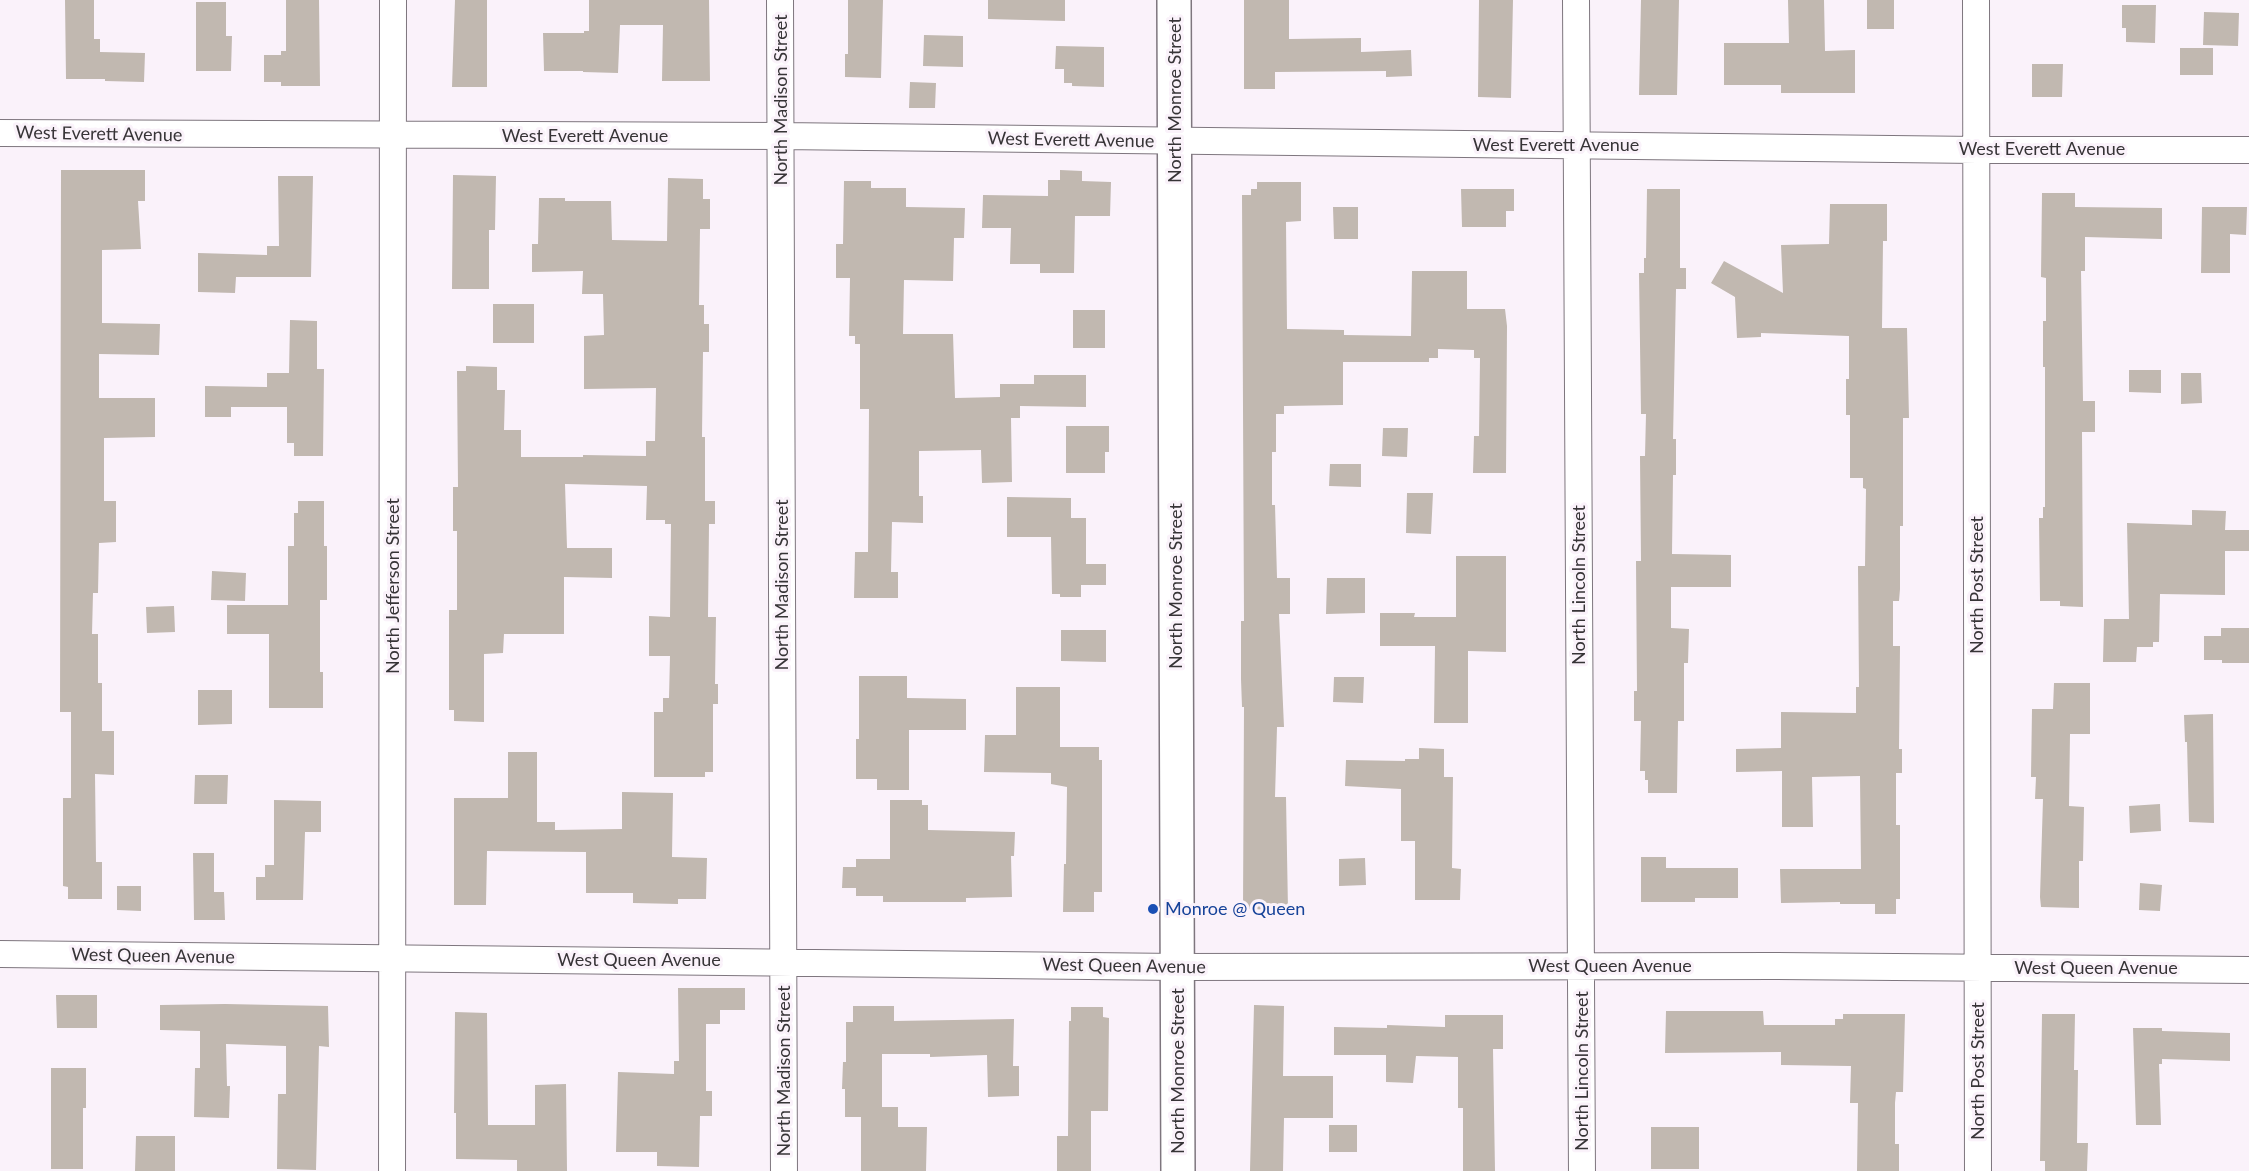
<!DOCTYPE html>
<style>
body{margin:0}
canvas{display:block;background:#faf2fa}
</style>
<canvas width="2249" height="1171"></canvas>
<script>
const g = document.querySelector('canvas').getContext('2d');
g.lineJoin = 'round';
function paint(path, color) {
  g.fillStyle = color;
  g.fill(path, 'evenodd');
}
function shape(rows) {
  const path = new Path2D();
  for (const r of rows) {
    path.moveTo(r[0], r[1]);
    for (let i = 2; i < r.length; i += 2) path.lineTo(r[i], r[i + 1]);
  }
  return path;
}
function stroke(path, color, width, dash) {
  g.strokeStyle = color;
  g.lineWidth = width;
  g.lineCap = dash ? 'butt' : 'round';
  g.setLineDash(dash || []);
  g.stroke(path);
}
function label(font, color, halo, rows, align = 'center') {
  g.font = font + ' Lato,sans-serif';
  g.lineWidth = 6;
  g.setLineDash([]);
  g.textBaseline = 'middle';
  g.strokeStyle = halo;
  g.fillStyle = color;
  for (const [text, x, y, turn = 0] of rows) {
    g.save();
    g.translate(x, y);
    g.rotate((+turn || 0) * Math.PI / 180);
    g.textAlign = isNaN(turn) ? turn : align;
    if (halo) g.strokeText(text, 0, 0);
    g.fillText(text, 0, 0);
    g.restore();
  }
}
paint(shape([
 [65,0,94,0,94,39,100,39,100,52,145,53,144,82,105,81,105,79,66,79],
 [286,0,319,0,320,86,281,86,281,82,264,82,264,55,281,55,281,51,286,51],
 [455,0,487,0,487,87,452,87],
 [589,0,709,0,710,81,662,81,663,25,620,25,618,73,583,72,583,71,544,71,543,33,584,33,584,31,589,31],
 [848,0,883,0,881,78,845,77,845,54,848,54],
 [988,0,1065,0,1065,21,988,19],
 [1244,0,1289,0,1289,39,1361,38,1361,52,1411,50,1412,76,1386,77,1386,71,1275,72,1275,89,1244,89],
 [1479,0,1513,0,1511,98,1478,97],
 [1641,0,1679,0,1677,95,1639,95],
 [1788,0,1824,0,1825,51,1855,50,1855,93,1781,93,1781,85,1724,85,1724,43,1789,43],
 [1867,0,1894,0,1894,29,1867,29],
 [196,2,226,2,226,36,232,36,231,71,196,71],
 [2122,5,2156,5,2155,43,2126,42,2126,28,2122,28],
 [2204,12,2239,13,2238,46,2203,45],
 [924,35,963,36,963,67,923,66],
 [1056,46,1104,47,1104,87,1072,86,1072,83,1064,83,1064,69,1055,69],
 [2180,48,2213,48,2213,75,2180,75],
 [2032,64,2063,64,2062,97,2032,97],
 [910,82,936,83,935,108,909,108],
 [61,170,145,170,145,201,138,201,141,249,102,250,102,323,160,324,159,355,99,354,99,398,155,398,155,437,104,438,104,501,116,501,116,542,99,543,98,593,93,593,92,634,98,634,98,683,102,683,102,731,114,731,114,775,95,774,96,862,102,862,102,899,68,899,68,887,63,886,63,798,71,798,71,712,60,712],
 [1060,170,1082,171,1082,181,1111,182,1110,216,1075,216,1074,273,1040,273,1040,264,1010,264,1011,228,982,228,983,195,1048,196,1048,180,1060,180],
 [453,175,496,176,495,230,489,230,489,289,452,289],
 [278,176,313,176,311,277,236,277,235,293,198,292,198,253,267,255,267,246,279,246],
 [668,178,703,179,703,199,710,199,710,229,700,229,699,305,704,305,704,324,709,324,709,352,703,352,702,437,705,437,705,501,715,501,715,524,709,524,708,617,716,617,715,684,718,684,718,704,713,704,713,772,705,772,705,777,654,777,654,712,663,712,663,698,669,698,670,656,649,656,649,616,670,617,671,524,665,524,665,520,646,520,647,486,565,484,567,548,612,548,612,578,564,577,564,634,504,634,503,653,484,654,484,722,454,721,454,710,449,710,449,610,457,610,457,531,453,531,453,487,458,487,457,371,466,371,466,366,497,367,497,390,505,390,504,430,521,430,521,457,583,457,583,455,646,456,646,441,655,441,656,388,584,389,584,336,604,335,603,294,582,294,583,271,532,272,532,244,538,244,539,198,565,198,565,201,611,201,612,240,667,241],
 [844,181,871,181,871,188,906,188,906,207,965,208,964,238,954,238,953,281,904,280,903,334,953,334,955,398,1000,397,1000,384,1034,384,1034,375,1086,375,1086,407,1020,406,1020,418,1011,418,1012,482,982,483,981,450,919,451,919,496,923,496,923,523,892,522,891,572,898,572,898,598,854,598,855,552,868,552,869,409,860,409,860,344,855,344,855,336,849,336,850,278,836,278,836,244,843,244],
 [1257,182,1301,182,1301,221,1286,222,1287,329,1344,330,1344,335,1411,336,1412,271,1467,271,1467,309,1505,309,1507,326,1506,473,1473,473,1474,436,1479,436,1480,358,1474,358,1474,350,1438,349,1438,358,1429,358,1429,362,1343,362,1343,405,1284,406,1284,414,1276,414,1276,452,1272,452,1272,505,1275,505,1277,578,1290,578,1290,614,1279,614,1284,727,1277,727,1275,797,1286,797,1288,910,1243,909,1244,707,1242,707,1241,679,1241,621,1244,621,1242,195,1251,195,1251,189,1257,189],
 [1461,189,1514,189,1514,211,1506,211,1506,227,1462,227],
 [1647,189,1680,189,1680,268,1686,268,1686,289,1676,289,1673,439,1676,439,1676,475,1673,475,1672,554,1731,555,1731,587,1671,587,1671,628,1689,629,1688,663,1684,663,1684,721,1678,721,1677,793,1648,793,1648,780,1645,780,1645,771,1640,771,1641,721,1634,721,1634,691,1637,691,1636,561,1641,561,1640,456,1645,456,1646,414,1641,414,1639,273,1644,273,1644,258,1646,258],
 [2042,193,2075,193,2075,207,2162,208,2162,239,2085,237,2085,271,2081,271,2083,401,2095,401,2095,432,2082,432,2083,607,2060,606,2060,601,2040,601,2039,518,2043,518,2043,507,2045,507,2045,367,2043,367,2043,321,2046,321,2046,278,2041,277],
 [1830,204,1887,204,1887,241,1883,241,1882,328,1907,328,1909,418,1903,418,1903,526,1900,526,1900,589,1899,601,1893,601,1893,646,1900,646,1899,749,1902,749,1902,773,1896,773,1896,825,1900,825,1900,899,1896,899,1896,914,1875,914,1875,904,1840,904,1840,902,1781,903,1780,869,1861,869,1860,776,1812,777,1813,827,1782,827,1782,771,1736,772,1736,749,1781,748,1781,712,1856,713,1856,687,1859,687,1858,566,1865,566,1866,489,1863,488,1863,478,1850,478,1850,415,1846,415,1846,379,1849,379,1849,336,1761,333,1761,337,1737,338,1735,297,1711,283,1724,261,1783,293,1781,245,1829,244],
 [1333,207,1358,207,1358,239,1334,239],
 [2202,207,2247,207,2246,235,2230,234,2230,273,2201,273],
 [493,304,534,304,534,343,493,343],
 [1073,310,1105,310,1105,348,1073,348],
 [290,320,317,321,317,369,324,369,323,456,294,456,294,443,287,443,287,407,231,407,231,417,205,417,205,386,267,387,267,373,289,373],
 [2129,370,2161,370,2161,393,2129,392],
 [2181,373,2201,373,2202,403,2181,404],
 [1066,426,1109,426,1109,452,1105,452,1105,473,1066,473],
 [1383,428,1408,428,1407,457,1382,456],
 [1330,464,1361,464,1361,487,1329,486],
 [1407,493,1433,493,1431,534,1406,533],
 [1007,497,1071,498,1071,518,1086,518,1086,564,1106,564,1106,585,1081,585,1081,597,1060,597,1060,594,1052,594,1051,537,1007,537],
 [298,501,324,501,324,546,327,546,327,600,320,600,320,672,323,672,323,708,269,708,269,634,227,634,227,605,288,605,288,546,294,546,294,513,298,513],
 [2192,510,2226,511,2225,530,2249,530,2249,551,2225,551,2225,595,2160,594,2159,642,2153,642,2153,647,2137,647,2136,662,2103,662,2104,619,2129,619,2127,523,2192,525],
 [1456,556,1506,556,1506,652,1468,651,1468,723,1434,723,1435,646,1380,646,1380,613,1415,613,1414,617,1456,617],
 [212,571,246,573,245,601,211,600],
 [1327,578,1365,578,1365,613,1326,614],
 [174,606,175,632,147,633,146,607],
 [2221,628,2249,628,2249,663,2222,663,2222,660,2204,660,2204,636,2221,636],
 [1061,630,1106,630,1106,662,1061,661],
 [859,676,907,676,907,698,966,699,966,730,909,730,909,790,877,790,877,779,856,779,856,739,859,739],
 [1334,677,1364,677,1363,703,1333,702],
 [2054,683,2090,683,2090,734,2070,734,2069,806,2084,807,2083,861,2079,861,2079,908,2041,907,2040,897,2043,799,2035,799,2036,777,2031,777,2032,709,2053,709],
 [1016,687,1060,687,1060,747,1099,747,1099,760,1102,760,1102,892,1094,892,1094,912,1063,912,1064,864,1066,864,1067,787,1051,784,1051,773,984,772,985,735,1016,735],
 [198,690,232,690,232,724,198,725],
 [2213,714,2214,823,2189,822,2187,742,2185,742,2184,715],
 [1419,748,1444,749,1444,777,1453,777,1452,868,1461,869,1460,900,1415,900,1415,841,1401,841,1401,789,1345,786,1346,760,1405,761,1405,759,1419,759],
 [508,752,537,752,537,822,555,822,555,830,622,829,622,792,673,793,672,857,707,858,706,899,678,899,678,904,633,903,633,893,586,893,586,852,487,851,486,905,454,905,454,798,508,798],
 [195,775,228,775,227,804,194,804],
 [274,800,321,801,321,832,305,832,303,900,256,900,256,877,265,877,265,865,274,865],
 [890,800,922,800,922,805,928,805,928,830,1015,832,1014,856,1011,856,1012,897,966,898,966,902,883,902,883,896,856,896,856,888,842,888,843,867,856,867,856,859,890,859],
 [2160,804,2161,831,2130,833,2129,806],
 [193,853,214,853,214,892,224,892,225,920,194,920],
 [1641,857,1666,857,1666,868,1738,868,1738,898,1695,898,1695,902,1641,902],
 [1365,858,1366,885,1339,886,1339,859],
 [2140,883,2162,885,2160,911,2139,910],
 [117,886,141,886,141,911,117,910],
 [678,988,745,988,745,1010,720,1010,720,1024,706,1024,706,1091,712,1091,712,1116,700,1116,699,1167,657,1166,657,1152,616,1152,618,1072,674,1074,674,1061,679,1061],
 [56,995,97,995,97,1028,57,1028],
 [225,1004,328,1006,329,1047,319,1046,316,1170,277,1169,278,1094,286,1094,286,1046,226,1044,227,1086,230,1086,229,1118,194,1117,195,1068,200,1068,200,1031,160,1030,160,1005],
 [1254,1005,1284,1006,1283,1076,1333,1076,1333,1118,1284,1118,1283,1171,1250,1171],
 [853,1006,894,1006,894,1021,1014,1019,1013,1066,1019,1066,1019,1096,988,1097,987,1055,930,1057,930,1054,882,1054,882,1107,898,1107,898,1127,927,1127,926,1171,861,1171,861,1117,845,1117,845,1089,842,1089,843,1062,846,1062,846,1022,853,1022],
 [1071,1007,1103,1007,1103,1017,1109,1018,1108,1111,1091,1111,1091,1171,1057,1171,1057,1136,1068,1136,1069,1021,1071,1021],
 [1666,1011,1763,1011,1764,1025,1835,1025,1835,1019,1843,1019,1843,1014,1905,1014,1903,1092,1896,1092,1895,1103,1895,1144,1899,1144,1899,1171,1857,1171,1858,1103,1850,1103,1851,1066,1781,1065,1781,1052,1665,1053],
 [455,1012,487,1013,488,1125,535,1125,535,1085,566,1084,567,1171,517,1171,517,1160,456,1159,456,1113,454,1113],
 [2042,1014,2075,1014,2074,1070,2078,1070,2077,1143,2088,1143,2087,1171,2045,1171,2045,1161,2040,1161],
 [1445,1015,1503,1015,1503,1049,1493,1049,1495,1171,1463,1171,1463,1108,1458,1108,1458,1057,1416,1056,1413,1083,1386,1082,1386,1055,1334,1055,1334,1027,1387,1028,1387,1025,1445,1027],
 [2133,1028,2162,1028,2162,1031,2230,1033,2230,1061,2162,1059,2162,1064,2159,1064,2161,1125,2136,1125],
 [51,1068,86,1068,86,1108,83,1108,83,1169,51,1169],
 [1329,1125,1357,1125,1357,1152,1329,1152],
 [1651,1127,1699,1127,1699,1169,1651,1169],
 [136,1136,175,1136,175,1171,135,1171]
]), '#c1b8b0');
const street = shape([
 [780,0,784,1171],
 [1576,0,1582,1171],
 [1976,0,1978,1171],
 [0,133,781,136,1977,150,2249,150],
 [0,954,1178,967,1777,966,2249,970],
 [392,1171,393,0]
]);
const secondary = shape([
 [1174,0,1178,1171]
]);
stroke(street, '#7e767e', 28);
stroke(secondary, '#7e767e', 36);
stroke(street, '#fff', 26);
stroke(secondary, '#fff', 33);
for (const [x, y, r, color] of [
 [1153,909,6,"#1a4fb4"]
]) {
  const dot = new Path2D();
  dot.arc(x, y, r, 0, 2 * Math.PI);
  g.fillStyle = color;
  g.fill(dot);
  stroke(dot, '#faf2fa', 2);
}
label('18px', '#373437', '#faf2fa', [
 ["North Madison Street",781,100,-90],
 ["North Monroe Street",1175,100,-90],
 ["West Everett Avenue",99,134,1],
 ["West Everett Avenue",585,136],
 ["West Everett Avenue",1071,140,1],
 ["West Everett Avenue",1556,145],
 ["West Everett Avenue",2042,149],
 ["North Madison Street",782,585,-90],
 ["North Lincoln Street",1579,585,-90],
 ["North Post Street",1977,585,-90],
 ["North Jefferson Street",393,586,-90],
 ["North Monroe Street",1176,586,-90],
 ["West Queen Avenue",153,956,1],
 ["West Queen Avenue",639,960],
 ["West Queen Avenue",1124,966,1],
 ["West Queen Avenue",1610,966],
 ["West Queen Avenue",2096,968],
 ["North Madison Street",784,1071,-90],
 ["North Monroe Street",1178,1071,-90],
 ["North Lincoln Street",1582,1071,-90],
 ["North Post Street",1978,1071,-90]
]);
label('18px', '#164399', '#faf2fa', [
 ["Monroe @ Queen",1165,909]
], 'left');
</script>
